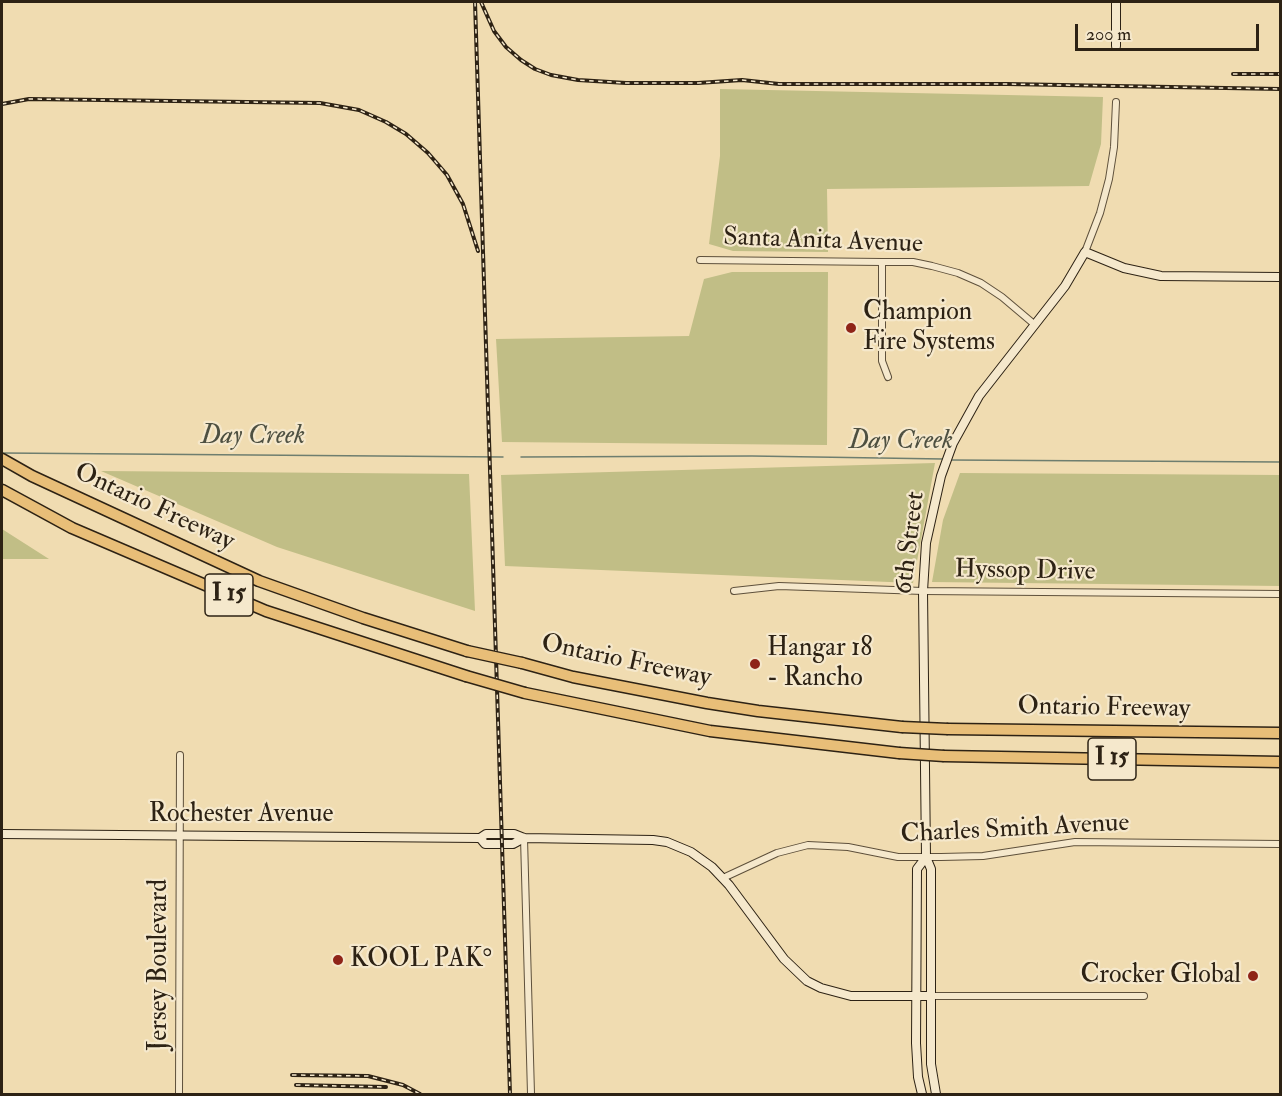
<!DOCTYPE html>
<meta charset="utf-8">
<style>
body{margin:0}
#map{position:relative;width:1282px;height:1096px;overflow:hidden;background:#f0dcb1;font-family:"IM FELL Double Pica",serif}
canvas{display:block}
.frame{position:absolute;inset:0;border:3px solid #2d2214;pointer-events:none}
.scale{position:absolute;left:1075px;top:24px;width:184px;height:27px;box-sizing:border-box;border:3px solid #2d2214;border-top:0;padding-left:8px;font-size:18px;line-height:21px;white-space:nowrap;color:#2d2214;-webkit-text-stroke:4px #f5e8cc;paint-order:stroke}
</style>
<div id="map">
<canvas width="1282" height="1096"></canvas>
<div class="frame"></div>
<div class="scale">200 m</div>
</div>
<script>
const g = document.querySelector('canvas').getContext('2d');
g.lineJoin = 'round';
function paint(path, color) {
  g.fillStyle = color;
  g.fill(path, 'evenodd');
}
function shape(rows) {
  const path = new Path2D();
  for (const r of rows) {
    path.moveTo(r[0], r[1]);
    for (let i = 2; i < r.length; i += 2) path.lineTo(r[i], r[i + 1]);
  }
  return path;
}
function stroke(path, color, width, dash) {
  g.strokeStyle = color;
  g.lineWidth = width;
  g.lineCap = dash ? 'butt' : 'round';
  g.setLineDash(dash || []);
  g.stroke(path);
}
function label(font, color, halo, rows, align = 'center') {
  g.font = font + ' "IM FELL Double Pica",serif';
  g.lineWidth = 4.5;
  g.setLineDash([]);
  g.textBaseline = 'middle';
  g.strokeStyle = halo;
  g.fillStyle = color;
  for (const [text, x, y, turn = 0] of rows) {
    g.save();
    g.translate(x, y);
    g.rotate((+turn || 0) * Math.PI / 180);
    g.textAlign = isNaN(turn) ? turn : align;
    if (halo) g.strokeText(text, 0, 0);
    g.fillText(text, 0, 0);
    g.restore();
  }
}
paint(shape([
 [720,89,1103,97,1101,144,1089,186,827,189,828,252,733,251,709,244,720,156],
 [732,272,828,272,827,445,502,442,496,339,689,336,704,279],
 [935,463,913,583,505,566,501,475],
 [101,471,469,474,475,611,277,547],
 [960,473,1280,475,1280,586,932,582,943,520],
 [2,529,49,559,2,559]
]), '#c1be86');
stroke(shape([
 [2,453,503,457],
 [521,457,752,456,943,459],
 [951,460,1280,462]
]), '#6e7e6f', 1.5);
const street = shape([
 [1085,252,1100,213,1109,179,1114,147,1116,102],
 [700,260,882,262,913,262,932,266,958,273,981,283,1002,297,1034,324],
 [882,262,882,361,888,377],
 [734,591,779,586,923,591,1280,594],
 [524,838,531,1094],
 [723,878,777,853,808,845,848,847,898,857,941,857,983,856,1075,842,1280,844],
 [930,996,1144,996],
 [179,1094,180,755]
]);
const secondary = shape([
 [1116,46,1116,2],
 [2,834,480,838,486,834,514,834,524,838,653,840,667,842,691,852,712,867,729,885,784,959,807,981,821,988,851,996,930,996],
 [480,838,485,844,513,844,524,838],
 [922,1094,918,1077,916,1043,917,869,926,857],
 [936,1094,931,1064,931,869,926,857,923,591,926,543,941,476,953,443,979,396,1065,286,1085,252,1124,268,1161,276,1280,277]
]);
const highway = shape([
 [2,459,32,476,259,581,363,618,467,651],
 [2,490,72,528,266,611,466,676],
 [522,663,573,677,707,703,758,711,902,727],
 [525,693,710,731,899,753],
 [948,729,1280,733],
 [944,756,1280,762]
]);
stroke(street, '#5e503b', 8);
stroke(secondary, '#2d2214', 10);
stroke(highway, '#2d2214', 13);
stroke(street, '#f5e8cc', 6);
stroke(secondary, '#f5e8cc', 8);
stroke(highway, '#e8be78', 10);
const rail = shape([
 [475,2,510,1094],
 [481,2,494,31,506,47,521,60,535,69,551,75,578,80,626,83,698,83,742,80,779,84,1007,84,1280,89],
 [1233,74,1280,74],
 [2,104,29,99,320,103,359,110,386,122,406,134,428,153,447,175,463,204,478,251],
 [292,1075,368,1076,403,1085,420,1094],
 [296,1085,386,1087]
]);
stroke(rail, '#2d2214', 4);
stroke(rail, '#f5e8cc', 1.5, [4.5]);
const highwayBridge = shape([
 [467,651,522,663],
 [466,676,525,693],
 [902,727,948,729],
 [899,753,944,756]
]);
stroke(highwayBridge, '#2d2214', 13, []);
stroke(highwayBridge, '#e8be78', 10);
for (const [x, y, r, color] of [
 [851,328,6,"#8f2418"],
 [755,664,6,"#8f2418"],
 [338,960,6,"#8f2418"],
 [1253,976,6,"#8f2418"]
]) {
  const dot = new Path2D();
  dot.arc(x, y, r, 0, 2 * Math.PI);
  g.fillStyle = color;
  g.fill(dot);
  stroke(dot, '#f5e8cc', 2);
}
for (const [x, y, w] of [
 [229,595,48],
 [1112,759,48]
]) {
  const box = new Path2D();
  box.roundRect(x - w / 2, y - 21, w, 42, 4.5);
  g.fillStyle = '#f5e8cc';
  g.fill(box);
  stroke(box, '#2d2214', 1.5);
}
label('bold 24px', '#2d2214', null, [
 ["I 15",229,595],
 ["I 15",1112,759]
]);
label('26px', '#2d2214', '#f5e8cc', [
 ["Santa Anita Avenue",823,242,2],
 ["Ontario Freeway",154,508,25],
 ["6th Street",911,543,-83],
 ["Hyssop Drive",1025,572,1],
 ["Ontario Freeway",626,662,12],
 ["Ontario Freeway",1104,709,1],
 ["Rochester Avenue",241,815],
 ["Charles Smith Avenue",1015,830,-3],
 ["Jersey Boulevard",160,965,-90]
]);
label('26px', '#2d2214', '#f5e8cc', [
 ["Champion",863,313],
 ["Fire Systems",863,343],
 ["Hangar 18",767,649],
 ["- Rancho",767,679],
 ["KOOL PAK°",350,960],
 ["Crocker Global",1241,976,"right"]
], 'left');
label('italic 27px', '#4e5041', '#f5e8cc', [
 ["Day Creek",253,437],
 ["Day Creek",901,442]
]);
</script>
